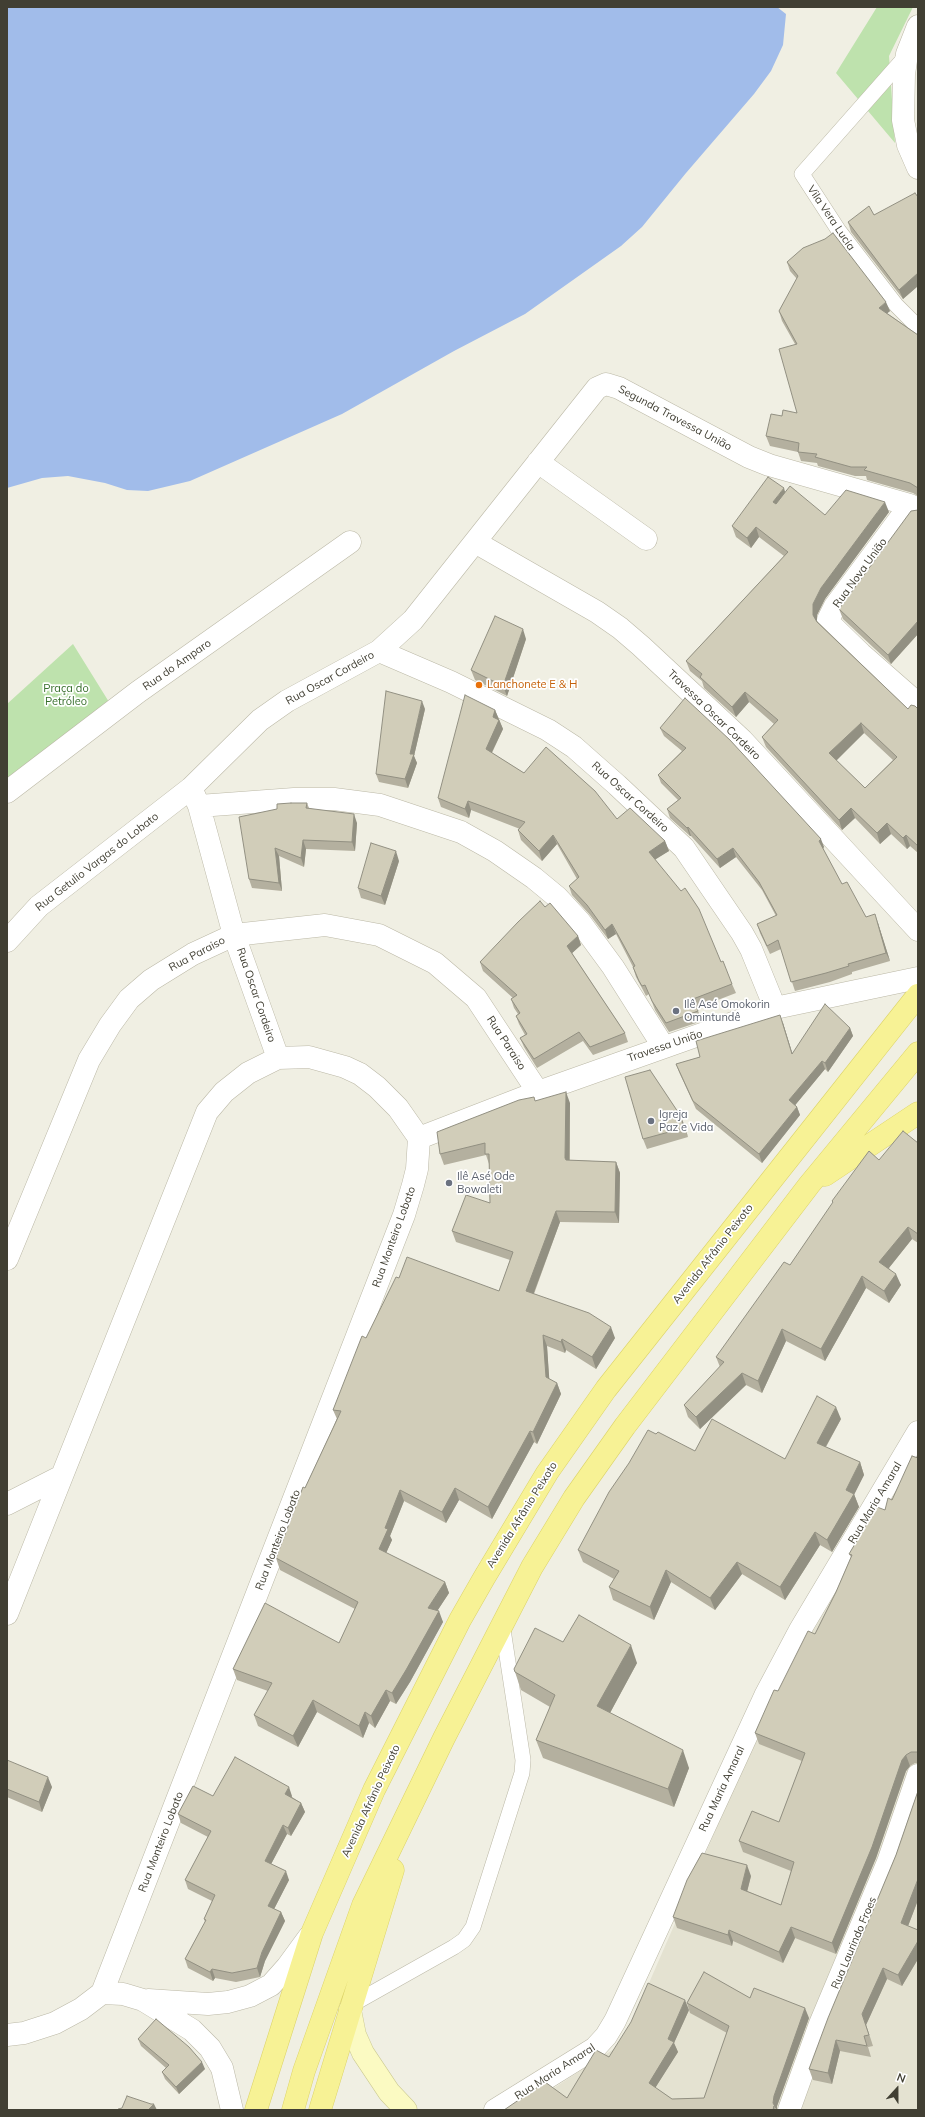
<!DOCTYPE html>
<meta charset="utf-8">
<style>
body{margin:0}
#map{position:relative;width:925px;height:2117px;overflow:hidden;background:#f0efe3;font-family:Mulish,sans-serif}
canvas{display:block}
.frame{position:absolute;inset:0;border:8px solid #413f33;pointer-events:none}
.north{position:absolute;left:877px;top:2069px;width:40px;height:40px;-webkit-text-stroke:3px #fff;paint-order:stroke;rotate:21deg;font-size:11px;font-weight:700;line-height:16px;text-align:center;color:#413f33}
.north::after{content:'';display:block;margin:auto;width:14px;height:18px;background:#413f33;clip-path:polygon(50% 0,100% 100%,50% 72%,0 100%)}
</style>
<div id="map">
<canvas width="925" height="2117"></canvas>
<div class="frame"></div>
<div class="north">N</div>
</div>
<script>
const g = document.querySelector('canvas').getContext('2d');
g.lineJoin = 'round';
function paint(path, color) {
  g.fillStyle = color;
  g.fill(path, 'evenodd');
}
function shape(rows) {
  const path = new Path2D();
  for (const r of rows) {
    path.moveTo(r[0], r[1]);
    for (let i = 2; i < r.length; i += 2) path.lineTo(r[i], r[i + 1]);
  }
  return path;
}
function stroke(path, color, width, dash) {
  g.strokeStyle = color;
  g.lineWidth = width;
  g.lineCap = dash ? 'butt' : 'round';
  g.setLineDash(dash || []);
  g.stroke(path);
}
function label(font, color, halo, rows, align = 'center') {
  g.font = font + ' Mulish,sans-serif';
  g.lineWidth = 3.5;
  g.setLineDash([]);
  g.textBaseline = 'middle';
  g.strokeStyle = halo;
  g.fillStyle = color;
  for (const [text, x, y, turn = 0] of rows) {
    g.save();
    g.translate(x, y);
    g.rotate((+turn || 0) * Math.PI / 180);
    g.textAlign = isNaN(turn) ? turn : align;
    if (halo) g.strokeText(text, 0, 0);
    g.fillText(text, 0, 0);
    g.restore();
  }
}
paint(shape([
 [918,1456,918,2110,520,2110,617,2047,632,2022,774,1696]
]), '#e4e2d1');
paint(shape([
 [877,7,913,7,889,56,895,143,836,73],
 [73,644,109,702,7,784,7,704]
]), '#bee2ad');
paint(shape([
 [7,7,777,7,786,14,783,45,771,71,754,94,686,173,642,227,621,246,525,314,454,351,342,414,190,481,148,491,127,490,105,483,68,476,42,478,7,488]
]), '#a1bcea');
const lane = shape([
 [907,55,802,174,839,231,896,305,918,327],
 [351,2005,454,1947,464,1940,473,1927,522,1773,523,1760,502,1623]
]);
const street = shape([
 [918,26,907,54,904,74,903,120,908,145,918,168],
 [538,462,646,539],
 [910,505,835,606,828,620,830,624,861,654,918,704],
 [475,542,597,612,620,628,641,646,742,740,918,930],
 [379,651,451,682,548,730,574,747,617,785,684,848,742,933,751,949,775,1008],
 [7,792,138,692,350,542],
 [199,806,294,799,334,799,380,805,461,832,495,851,534,878,557,897,580,922,613,967,663,1046],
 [7,941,39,906,191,788],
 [278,1058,234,935,199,806,191,788,260,720,287,701,379,651,413,620,597,388,606,384,619,388,749,457,769,465,910,505,918,509],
 [419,1138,538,1092,775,1008,918,978],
 [7,1259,89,1060,110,1025,129,999,151,980,193,954,234,935,325,925,379,935,435,963,476,998,538,1092],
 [7,1504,62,1476],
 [7,1614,207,1112,224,1092,248,1073,278,1058,309,1057,345,1067,360,1074,377,1087,398,1108,419,1138,417,1169,413,1185,404,1215,102,1993],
 [148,2000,208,2004,228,2002,250,1996,271,1985,287,1967,309,1937],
 [7,2035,24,2033,55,2023,81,2009,102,1993,123,1994,143,2000,192,2030,210,2048,222,2068,232,2110],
 [495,2110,595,2048,606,2036,615,2021,765,1696,800,1630,918,1432],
 [789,2110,820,2024,888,1862,918,1775]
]);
const secondary = shape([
 [350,2010,355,2035,363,2053,389,2092,406,2110]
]);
const primary = shape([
 [825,1175,918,1113],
 [256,2110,312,1933,374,1790,460,1620,484,1578,547,1473,606,1389,918,995],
 [293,2110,304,2071,363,1905,444,1738,532,1567,574,1498,625,1426,809,1185,918,1053],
 [320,2110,393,1870]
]);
stroke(lane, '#bbb8a6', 16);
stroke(street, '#bbb8a6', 23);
stroke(secondary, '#cbc992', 23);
stroke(primary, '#dbd266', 23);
stroke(lane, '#fff', 15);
stroke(street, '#fff', 22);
stroke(secondary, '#fbfac2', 22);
stroke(primary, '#f7f295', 22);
paint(shape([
 [918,197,918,286,903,299,851,232,848,222,874,215],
 [787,262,890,311,887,313,918,335,918,496,913,493,867,480,866,476,855,476,818,466,817,463,801,461,798,452,770,446,766,436,782,416,797,413,795,344,782,321,779,311,797,279,790,271],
 [785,492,825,515,889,512,825,599,817,615,817,621,908,709,918,709,918,853,910,846,907,849,891,834,880,844,855,818,842,830,766,747,762,737,774,724,749,702,736,717,704,688,702,681,690,671,686,661,784,556,759,537,751,548,736,537,732,526],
 [864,733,893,760,865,788,836,760],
 [918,510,918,634,891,664,843,619,839,609],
 [526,639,507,696,475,680,471,670],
 [425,709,414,756,417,763,408,788,379,782,376,774],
 [495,710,503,729,492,753,524,773,617,819,665,841,669,851,655,859,721,962,732,984,736,993,697,1008,702,1021,669,1032,655,1010,649,994,646,996,643,990,636,977,633,967,616,934,608,939,590,915,572,895,569,886,577,879,557,844,542,861,521,840,518,830,520,829,471,810,469,818,441,807,438,798],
 [660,728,824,847,823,849,842,884,866,917,878,923,890,961,852,972,852,974,830,982,795,991,781,949,770,954,760,933,757,924,776,916,762,890,736,857,720,868,691,836,690,836,670,818,667,809,678,800,661,783,658,775,682,751,664,736],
 [307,803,309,808,357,823,355,851,306,849,304,867,279,856,282,891,252,888,249,879],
 [399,861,385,905,361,898,358,888],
 [545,907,578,936,581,945,572,953,625,1033,628,1042,593,1055,583,1041,537,1068,524,1047,520,1038,525,1035,519,1024,516,1016,518,1014,514,1008,511,999,513,998,483,971,480,962],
 [783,1023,792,1053,850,1028,853,1036,828,1072,825,1069,795,1105,797,1107,800,1115,762,1163,696,1109,679,1072,676,1064,700,1057],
 [535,1101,570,1103,570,1160,616,1162,620,1173,619,1223,560,1222,534,1294,615,1338,596,1369,566,1350,565,1353,547,1346,549,1379,557,1383,561,1394,537,1444,534,1442,492,1519,459,1500,446,1523,404,1501,390,1536,392,1540,386,1553,445,1582,449,1593,437,1611,443,1622,410,1682,396,1704,390,1701,375,1728,369,1723,363,1738,317,1712,298,1747,258,1726,254,1715,268,1691,237,1680,233,1669,339,1643,355,1609,280,1570,276,1558,305,1488,337,1419,333,1410,366,1338,399,1278,499,1291,510,1260,456,1242,452,1231,490,1203,489,1164,486,1155,444,1165,440,1154],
 [680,1115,688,1137,647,1149,643,1139],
 [918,1143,918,1243,912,1239,889,1268,901,1285,889,1303,866,1288,825,1361,786,1341,762,1393,746,1385,700,1429,688,1417,684,1405,720,1367,716,1357,790,1265,833,1203,832,1201,879,1160],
 [841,1419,826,1447,860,1462,864,1475,854,1494,859,1507,832,1552,820,1545,785,1600,742,1574,715,1610,671,1582,654,1620,613,1600,609,1587,614,1579,583,1562,578,1550,656,1434,695,1451,785,1459],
 [918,1458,918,1763,915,1763,910,1766,906,1771,876,1858,836,1954,795,1938,783,1963,733,1941,732,1946,677,1928,673,1917,751,1876,747,1891,781,1905,791,1871,743,1852,739,1841,779,1822,802,1761,759,1744,755,1733,778,1691,815,1634,836,1592,851,1557,849,1554,885,1510],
 [563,1642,637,1663,610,1713,689,1768,674,1807,543,1758,536,1740,550,1707,521,1690,515,1672],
 [7,1760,52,1787,42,1812,7,1797],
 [918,1791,918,1900,908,1926,918,1930,918,1959,902,1986,887,1979,866,2025,873,2046,868,2047,871,2057,840,2051,832,2084,813,2080,809,2069,896,1855],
 [292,1796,292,1797,301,1803,305,1812,291,1836,287,1834,271,1864,289,1880,274,1909,281,1912,285,1921,265,1961,260,1977,236,1982,215,1978,213,1981,188,1968,185,1959,205,1922,204,1919,212,1901,188,1889,185,1880,208,1837,181,1823,178,1814],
 [750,1998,809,2018,777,2106,777,2109,567,2098,609,2057,689,2010,674,2043,678,2052,655,2088,672,2099,704,2098,727,2033,690,2013,687,2003],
 [138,2039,205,2069,179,2094,165,2079,162,2072,166,2068,141,2046]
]), '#b4b09f');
paint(shape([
 [918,273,918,286,903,299,899,290],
 [886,302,890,311,883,317,879,308],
 [784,488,787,499,777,513,773,502],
 [885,502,889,512,825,599,817,615,817,625,813,615,813,604,821,588],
 [756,527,759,537,751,548,747,538],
 [918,621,918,634,891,664,888,655],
 [523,629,526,639,507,696,503,686],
 [745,692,749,702,736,717,732,707],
 [422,701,425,709,414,756,417,763,408,788,405,779,410,754],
 [495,710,503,729,489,758,486,749,493,717],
 [861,723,864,733,833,764,829,753],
 [468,801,471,810,469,818,465,809],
 [851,808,855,818,842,830,839,820],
 [354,814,357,823,355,851,352,842],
 [887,823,891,834,880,844,877,833],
 [688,827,691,836,690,836,687,828],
 [553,835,557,844,542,861,539,851],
 [906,835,910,846,907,849,903,838],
 [821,839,824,847,822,849,819,841],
 [303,840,306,849,304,867,301,858],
 [665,841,669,851,653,861,649,852],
 [275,848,279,856,282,891,279,883],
 [733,848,736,857,720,868,717,859],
 [396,851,399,861,385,905,381,896],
 [875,914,878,923,890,961,886,953],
 [612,924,616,934,608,939,605,930],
 [578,936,581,945,570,955,567,946],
 [780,1015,783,1023,795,1062,792,1054],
 [850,1028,853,1036,828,1072,825,1063],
 [822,1061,825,1069,792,1109,789,1100],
 [566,1092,570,1103,569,1169,565,1158],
 [797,1107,800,1115,762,1163,759,1154],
 [680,1115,684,1124,688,1137,684,1128],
 [616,1162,620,1173,619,1223,615,1212],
 [556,1211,560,1222,530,1303,526,1291],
 [908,1227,912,1239,884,1274,879,1262],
 [896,1274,901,1285,889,1303,884,1291],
 [862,1276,866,1288,825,1361,821,1349],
 [611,1327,615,1338,596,1369,592,1357],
 [782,1329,786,1341,762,1393,758,1381],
 [543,1335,547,1346,550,1389,546,1377],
 [562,1339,566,1350,565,1353,561,1342],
 [742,1373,746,1385,700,1429,696,1417],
 [557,1383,561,1394,537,1444,533,1432],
 [836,1407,841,1419,821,1455,817,1443],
 [530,1431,534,1442,492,1519,488,1507],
 [860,1462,864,1475,853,1497,854,1494,859,1507,832,1552,827,1540,846,1490],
 [455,1488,459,1500,446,1523,442,1512],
 [400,1490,404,1501,390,1536,392,1540,383,1560,379,1549,385,1528],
 [815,1532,820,1545,785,1600,780,1587],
 [737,1562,742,1574,715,1610,710,1598],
 [666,1570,671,1582,654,1620,650,1607],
 [445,1582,449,1593,432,1619,428,1608],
 [439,1611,443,1622,410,1682,396,1704,392,1693],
 [631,1645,637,1663,604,1724,597,1706],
 [386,1690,390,1701,375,1728,371,1716],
 [313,1700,317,1712,298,1747,293,1736],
 [365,1712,369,1723,363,1738,359,1726],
 [683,1750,689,1768,674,1807,668,1789],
 [906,1755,910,1766,906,1771,876,1858,836,1954,832,1943,902,1760],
 [48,1777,52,1787,42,1812,39,1802],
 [289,1787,292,1796,288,1803,285,1794],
 [301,1803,305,1812,291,1836,288,1828],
 [283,1825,287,1834,268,1870,265,1861],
 [747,1865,751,1876,745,1900,741,1889],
 [286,1871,289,1880,271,1915,268,1906],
 [918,1879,918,1900,905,1934,901,1923],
 [281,1912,285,1921,265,1961,260,1977,257,1968,262,1952],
 [791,1927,795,1938,783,1963,779,1952],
 [729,1930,733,1941,732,1946,728,1935],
 [918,1941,918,1959,902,1986,898,1975],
 [883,1968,887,1979,866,2025,873,2046,862,2014],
 [212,1969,215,1978,213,1981,210,1972],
 [685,2000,689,2010,674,2043,678,2052,652,2093,649,2083],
 [805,2008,809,2018,777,2106,777,2110,773,2103,774,2096],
 [836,2040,840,2051,832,2084,828,2073],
 [202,2062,205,2069,179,2094,176,2087],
 [154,2104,157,2110,148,2110]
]), '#929082');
const building = shape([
 [915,193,918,197,918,273,899,290,848,222,869,206,874,215,915,193],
 [833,233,886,302,879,308,918,335,918,488,910,483,864,470,867,467,851,467,815,457,817,454,798,452,799,443,766,436,771,414,782,416,783,410,797,413,779,349,797,344,779,311,798,276,787,262,803,248,825,239,833,233],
 [768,477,784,488,773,502,776,504,790,486,825,515,846,490,885,502,821,588,813,604,813,615,817,622,908,709,911,705,915,706,918,709,918,846,906,835,903,838,887,823,877,833,851,808,839,820,762,737,778,720,745,692,732,707,700,677,702,674,686,661,788,552,756,527,747,538,732,526,768,477],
 [861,723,897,757,865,788,829,753,861,723],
 [918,510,918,621,888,655,839,609,911,511,918,510],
 [495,616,523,629,503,686,471,670,495,616],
 [386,691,422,701,410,754,414,754,405,779,376,774,386,691],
 [465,695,495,710,493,717,499,720,486,749,524,773,546,747,595,791,617,819,630,808,665,841,649,852,681,891,685,888,699,909,721,962,723,961,732,984,693,999,698,1011,666,1023,652,1001,645,985,642,986,639,981,633,967,635,966,612,924,605,930,587,905,569,886,579,877,553,835,539,851,518,830,525,822,468,801,465,809,438,798,465,695],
 [685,698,730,740,821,839,819,841,842,884,847,882,866,917,875,914,886,953,848,964,849,966,826,973,791,982,778,940,767,946,757,924,777,915,759,882,733,848,717,859,688,827,687,828,667,809,681,798,658,775,686,748,660,728,685,698],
 [291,803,307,803,306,808,354,814,352,842,303,840,301,858,275,848,279,883,249,879,239,817,277,809,277,804,291,803],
 [371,843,396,851,381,896,358,888,371,843],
 [540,901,545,907,550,903,578,936,567,946,625,1033,590,1047,579,1032,534,1059,520,1038,527,1034,516,1016,520,1013,511,999,517,995,480,962,518,922,540,901],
 [825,1004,850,1028,825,1063,822,1061,789,1100,797,1107,759,1154,693,1101,676,1064,700,1057,696,1041,780,1015,792,1054,825,1004],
 [650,1070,680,1115,684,1128,643,1139,625,1077,650,1070],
 [566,1092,565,1158,566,1160,616,1162,615,1212,556,1211,526,1291,589,1313,611,1327,592,1357,562,1339,561,1342,543,1335,546,1377,557,1383,533,1432,530,1431,488,1507,455,1488,442,1512,400,1490,385,1528,388,1529,379,1549,445,1582,428,1608,439,1611,406,1670,392,1693,386,1690,371,1716,365,1712,359,1726,313,1700,293,1736,254,1715,272,1683,233,1669,265,1603,339,1643,358,1602,276,1558,303,1487,305,1488,341,1411,333,1410,362,1336,366,1338,396,1277,399,1278,407,1257,499,1291,513,1252,452,1231,466,1195,490,1203,489,1154,485,1154,485,1143,440,1154,437,1132,519,1100,534,1097,535,1101,566,1092],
 [903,1131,918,1143,918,1234,908,1227,879,1262,896,1274,884,1291,862,1276,821,1349,782,1329,758,1381,742,1373,696,1417,684,1405,724,1362,716,1357,784,1262,790,1265,833,1202,832,1201,869,1151,879,1160,903,1131],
 [817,1396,836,1407,817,1443,860,1462,846,1490,854,1494,827,1540,815,1532,780,1587,737,1562,710,1598,666,1570,650,1607,609,1587,619,1571,578,1550,609,1492,629,1463,648,1430,656,1434,658,1432,695,1451,712,1419,785,1459,817,1396],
 [912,1456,918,1458,918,1752,911,1752,906,1755,902,1760,872,1847,832,1943,791,1927,779,1952,729,1930,728,1935,673,1917,687,1880,702,1853,747,1865,741,1889,781,1905,794,1862,739,1841,752,1811,779,1822,805,1753,755,1733,774,1690,778,1691,808,1631,815,1634,836,1592,852,1555,849,1554,877,1507,885,1510,888,1498,892,1500,912,1456],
 [579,1615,631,1645,597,1706,683,1750,668,1789,536,1740,555,1695,515,1672,514,1669,535,1628,563,1642,579,1615],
 [235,1757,289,1787,285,1794,301,1803,288,1828,283,1825,265,1861,286,1871,268,1906,281,1912,262,1952,257,1968,232,1973,212,1969,210,1972,185,1959,206,1920,204,1919,215,1895,185,1880,211,1831,178,1814,193,1786,213,1796,235,1757],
 [7,1760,48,1777,39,1802,7,1789,7,1760],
 [918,1791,918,1879,901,1923,918,1930,918,1941,898,1975,883,1968,862,2014,869,2035,864,2036,867,2046,836,2040,828,2073,809,2069,828,2018,896,1855,918,1791],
 [704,1972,750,1998,754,1988,805,2008,774,2096,773,2103,777,2110,774,2110,774,2106,773,2110,504,2110,545,2082,567,2098,596,2050,609,2057,631,2022,648,1983,685,2000,668,2039,674,2042,649,2083,672,2099,704,2098,729,2026,687,2003,704,1972],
 [156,2019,189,2047,202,2062,176,2087,162,2072,169,2065,138,2039,156,2019],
 [127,2096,151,2104,154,2104,148,2110,117,2110,118,2109,122,2108,127,2096]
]);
paint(building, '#d1cdb9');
stroke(building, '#929082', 1);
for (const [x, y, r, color] of [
 [479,685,4,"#e8710a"],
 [676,1011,4,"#6b7280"],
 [651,1121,4,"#6b7280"],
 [449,1183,4,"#6b7280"]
]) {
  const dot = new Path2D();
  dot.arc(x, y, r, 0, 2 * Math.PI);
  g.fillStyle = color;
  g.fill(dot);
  stroke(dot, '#fff', 1.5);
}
label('11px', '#413f33', '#fff', [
 ["Vila Vera Lucia",831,218,56],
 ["Segunda Travessa União",675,418,28],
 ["Rua Nova União",860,573,-54],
 ["Rua do Amparo",177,665,-35],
 ["Rua Oscar Cordeiro",330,678,-29],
 ["Travessa Oscar Cordeiro",714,715,44],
 ["Rua Oscar Cordeiro",630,797,42],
 ["Rua Getulio Vargas do Lobato",97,862,-38],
 ["Rua Paraiso",197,954,-28],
 ["Rua Oscar Cordeiro",256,995,71],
 ["Rua Paraiso",506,1043,57],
 ["Travessa União",665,1046,-19],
 ["Rua Monteiro Lobato",394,1237,-70],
 ["Avenida Afrânio Peixoto",713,1254,-52],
 ["Rua Maria Amaral",875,1503,-59],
 ["Avenida Afrânio Peixoto",522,1515,-58],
 ["Rua Monteiro Lobato",278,1540,-69],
 ["Rua Maria Amaral",722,1789,-65],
 ["Avenida Afrânio Peixoto",371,1801,-65],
 ["Rua Monteiro Lobato",161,1842,-69],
 ["Rua Laurindo Froes",854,1943,-67],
 ["Rua Maria Amaral",555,2072,-33]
]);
label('11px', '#c56008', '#fff', [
 ["Lanchonete E & H",487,685]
], 'left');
label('11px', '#366e2b', '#fff', [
 ["Praça do",66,689],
 ["Petróleo",66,702]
]);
label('11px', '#5b616d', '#fff', [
 ["Ilê Asé Omokorin",684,1005],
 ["Omintundê",684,1018],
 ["Igreja",659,1115],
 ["Paz e Vida",659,1128],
 ["Ilê Asé Ode",457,1177],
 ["Bowaleti",457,1190]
], 'left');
</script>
